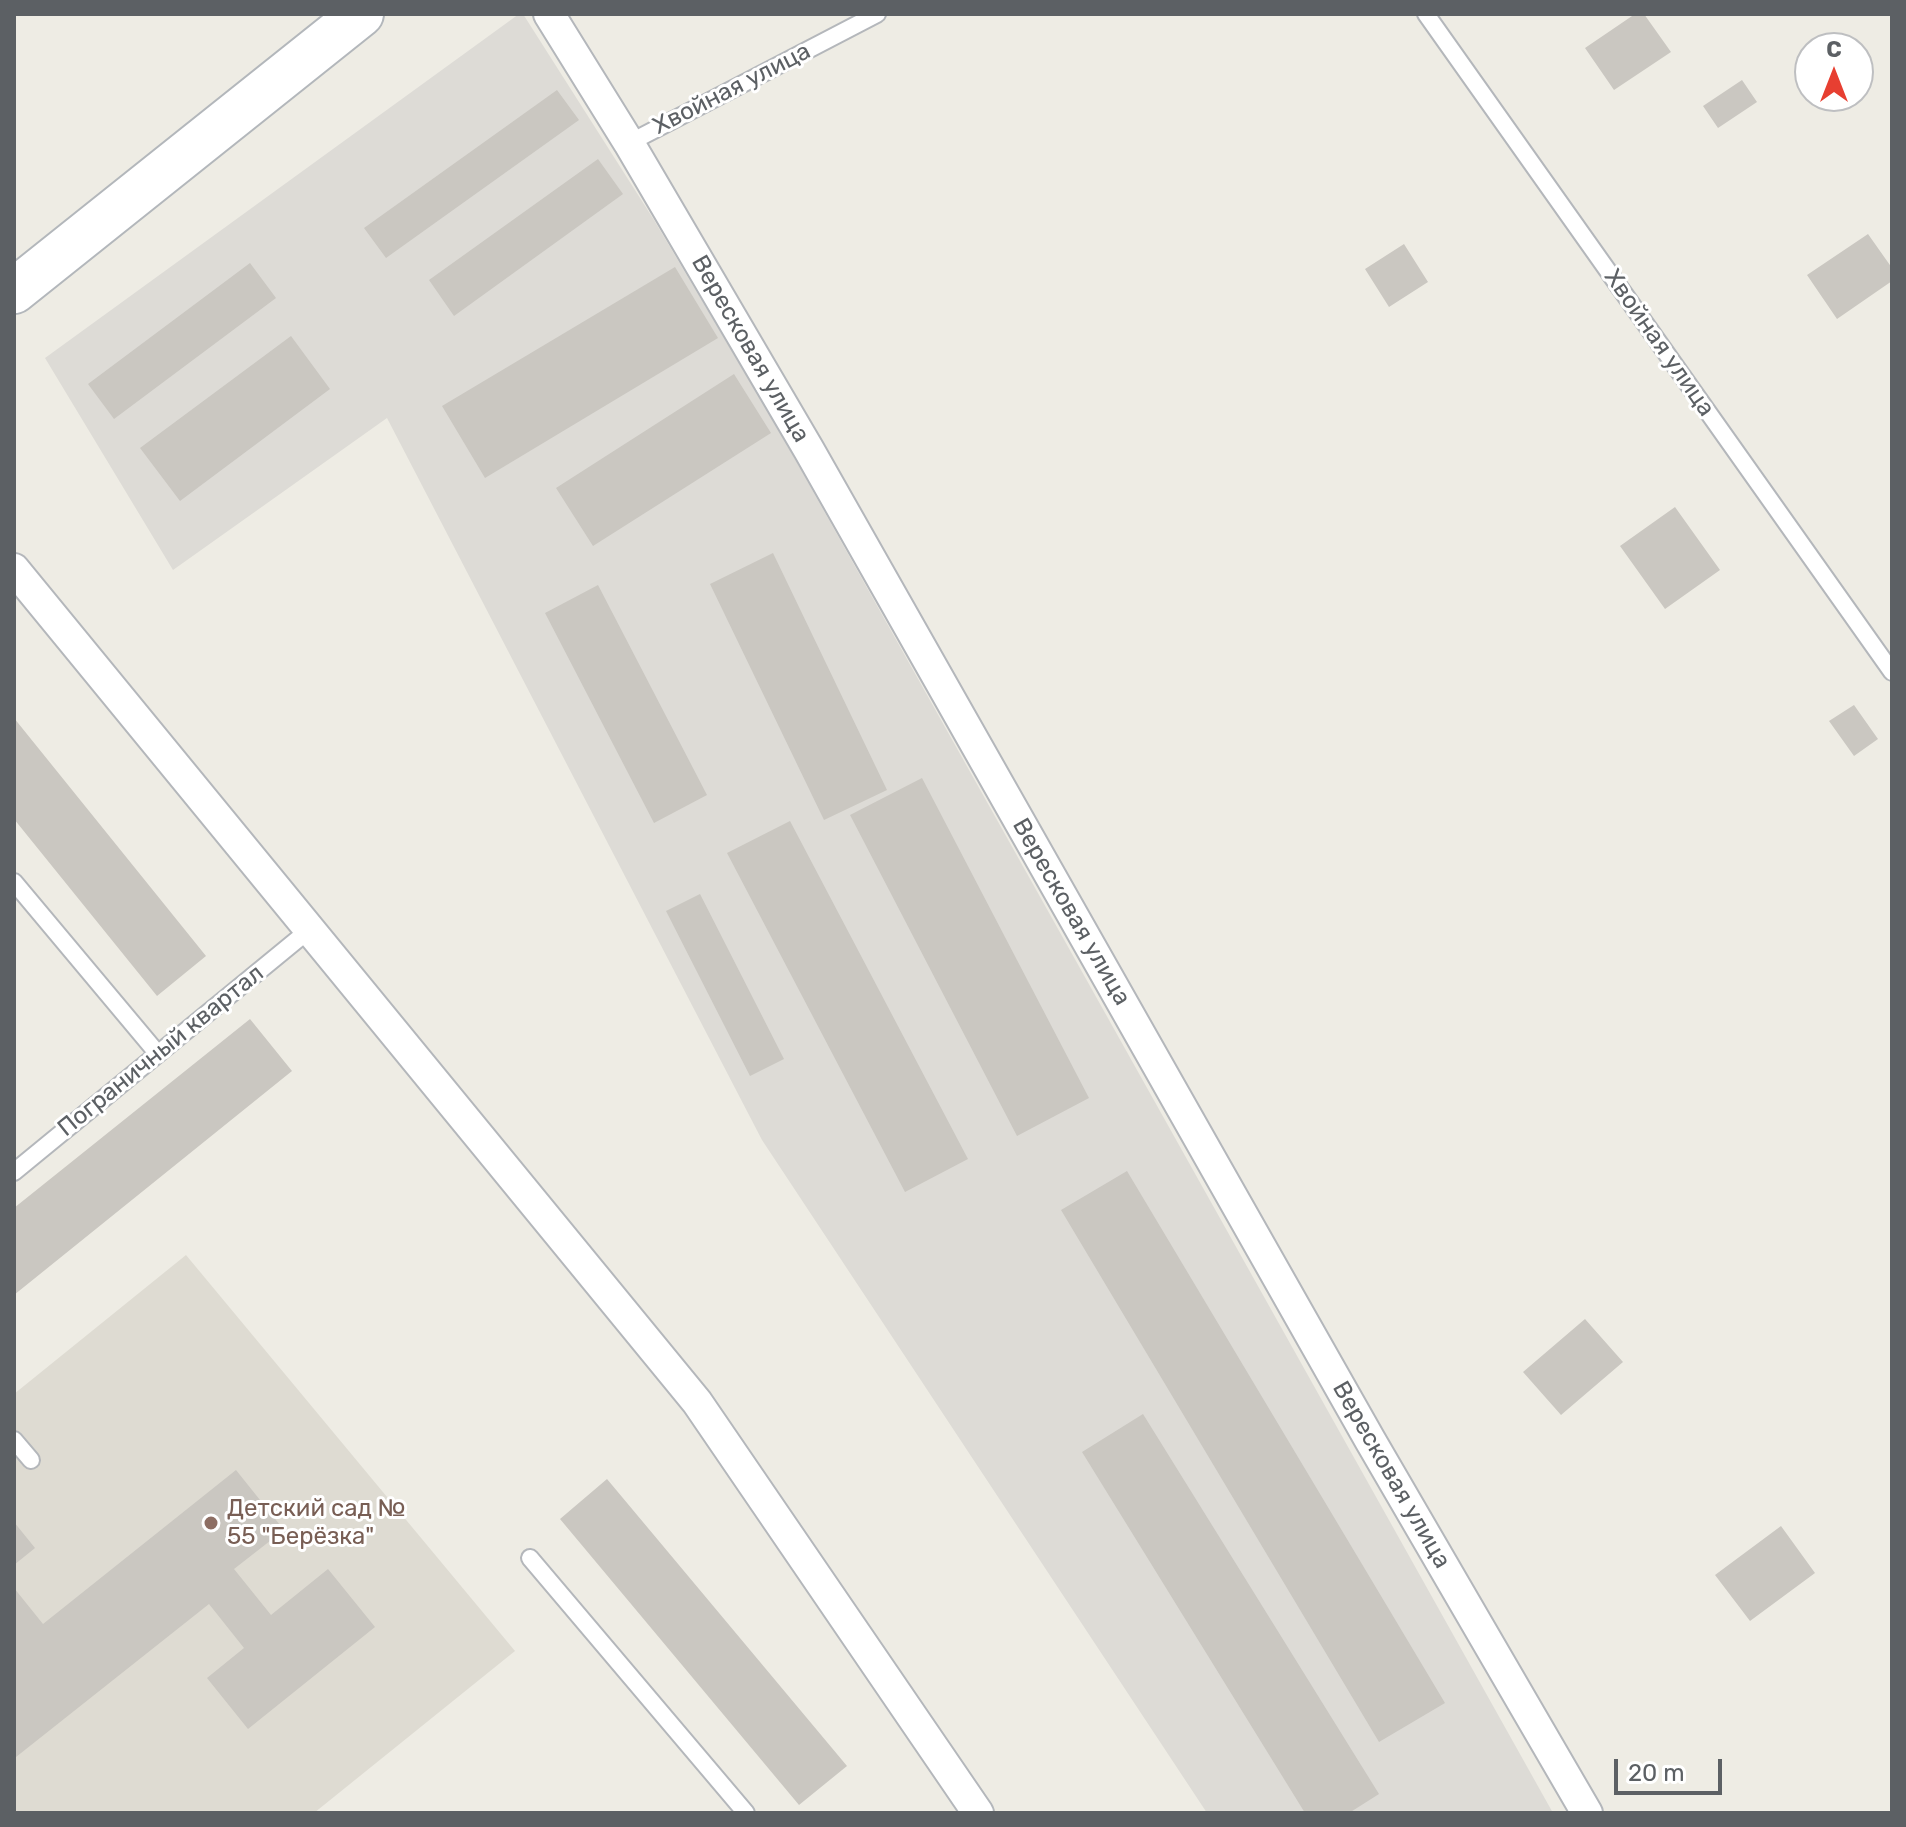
<!DOCTYPE html>
<meta charset="utf-8">
<style>
body{margin:0}
#map{position:relative;width:1906px;height:1827px;overflow:hidden;background:#eeece4;font-family:Rubik,sans-serif}
canvas{display:block}
.frame{position:absolute;inset:0;border:16px solid #5c6064;pointer-events:none}
.north{position:absolute;left:1794px;top:32px;width:80px;height:80px;box-sizing:border-box;background:#fff;border:2px solid #bebfc1;border-radius:50%;rotate:0deg;font-size:22px;font-weight:700;line-height:32px;text-align:center;color:#5c6064}
.north::after{content:'';display:block;margin:auto;width:28px;height:36px;background:#e73f31;clip-path:polygon(50% 0,100% 100%,50% 72%,0 100%)}
.scale{position:absolute;left:1614px;top:1759px;width:108px;height:36px;box-sizing:border-box;border:4px solid #5c6064;border-top:0;padding-left:10px;font-size:24px;line-height:28px;white-space:nowrap;color:#5c6064;-webkit-text-stroke:6px #fff;paint-order:stroke}
</style>
<div id="map">
<canvas width="1906" height="1827"></canvas>
<div class="frame"></div>
<div class="north">С</div>
<div class="scale">20 m</div>
</div>
<script>
const g = document.querySelector('canvas').getContext('2d');
g.lineJoin = 'round';
function paint(path, color) {
  g.fillStyle = color;
  g.fill(path, 'evenodd');
}
function shape(rows) {
  const path = new Path2D();
  for (const r of rows) {
    path.moveTo(r[0], r[1]);
    for (let i = 2; i < r.length; i += 2) path.lineTo(r[i], r[i + 1]);
  }
  return path;
}
function stroke(path, color, width, dash) {
  g.strokeStyle = color;
  g.lineWidth = width;
  g.lineCap = dash ? 'butt' : 'round';
  g.setLineDash(dash || []);
  g.stroke(path);
}
function label(font, color, halo, rows, align = 'center') {
  g.font = font + ' Rubik,sans-serif';
  g.lineWidth = 6;
  g.setLineDash([]);
  g.textBaseline = 'middle';
  g.strokeStyle = halo;
  g.fillStyle = color;
  for (const [text, x, y, turn = 0] of rows) {
    g.save();
    g.translate(x, y);
    g.rotate((+turn || 0) * Math.PI / 180);
    g.textAlign = isNaN(turn) ? turn : align;
    if (halo) g.strokeText(text, 0, 0);
    g.fillText(text, 0, 0);
    g.restore();
  }
}
paint(shape([
 [519,14,523,14,654,220,777,427,1553,1813,1207,1813,762,1140,387,418,173,570,45,358]
]), '#dddbd6');
paint(shape([
 [186,1255,515,1651,314,1813,14,1813,14,1394]
]), '#dedbd2');
paint(shape([
 [1635,14,1644,14,1671,52,1614,90,1585,48],
 [1742,80,1757,102,1718,128,1703,106],
 [557,90,579,120,386,258,364,228],
 [598,159,623,194,454,316,429,280],
 [1868,234,1892,268,1892,281,1837,319,1807,275],
 [1404,244,1428,282,1389,307,1365,269],
 [250,263,276,298,114,419,88,384],
 [675,267,718,338,485,478,442,406],
 [291,336,330,389,180,501,140,448],
 [734,374,771,433,593,546,556,488],
 [1675,507,1720,570,1665,609,1620,546],
 [773,553,887,790,824,820,710,584],
 [598,585,707,795,654,823,545,613],
 [1854,705,1878,739,1854,756,1829,721],
 [14,718,206,956,157,996,14,819],
 [922,778,1089,1098,1017,1136,850,815],
 [790,821,968,1159,905,1192,727,853],
 [700,894,784,1059,750,1076,666,911],
 [250,1019,292,1071,14,1295,14,1208],
 [1127,1171,1445,1703,1379,1742,1061,1210],
 [1585,1319,1623,1362,1561,1415,1523,1372],
 [1143,1414,1379,1794,1349,1813,1305,1813,1082,1452],
 [236,1470,284,1530,234,1569,271,1615,328,1569,375,1627,248,1729,207,1678,244,1648,209,1604,16,1757,14,1754,14,1588,43,1624],
 [607,1479,847,1766,799,1805,560,1519],
 [14,1522,35,1548,14,1565],
 [1781,1526,1815,1573,1750,1621,1715,1575]
]), '#cac7c1');
const lane = shape([
 [1426,14,1892,672],
 [629,143,877,14],
 [14,882,158,1054],
 [14,1172,309,930],
 [14,1440,31,1460],
 [530,1558,746,1813]
]);
const street = shape([
 [549,14,629,143,809,450,1370,1440,1587,1813],
 [14,569,697,1402,978,1813]
]);
const secondary = shape([
 [14,291,361,14]
]);
stroke(lane, '#b4b7bb', 20);
stroke(street, '#b4b7bb', 34);
stroke(secondary, '#b3b7bb', 48);
stroke(lane, '#fff', 16);
stroke(street, '#fff', 30);
stroke(secondary, '#fff', 44);
for (const [x, y, r, color] of [
 [211,1523,8,"#8d6e63"]
]) {
  const dot = new Path2D();
  dot.arc(x, y, r, 0, 2 * Math.PI);
  g.fillStyle = color;
  g.fill(dot);
  stroke(dot, '#fff', 3);
}
label('24px', '#5c6064', '#fff', [
 ["Хвойная улица",732,89,-27],
 ["Хвойная улица",1659,343,55],
 ["Вересковая улица",750,349,60],
 ["Вересковая улица",1071,912,60],
 ["Пограничный квартал",161,1051,-39],
 ["Вересковая улица",1391,1475,60]
]);
label('24px', '#785e54', '#fff', [
 ["Детский сад №",227,1509],
 ["55 \"Берёзка\"",227,1537]
], 'left');
</script>
